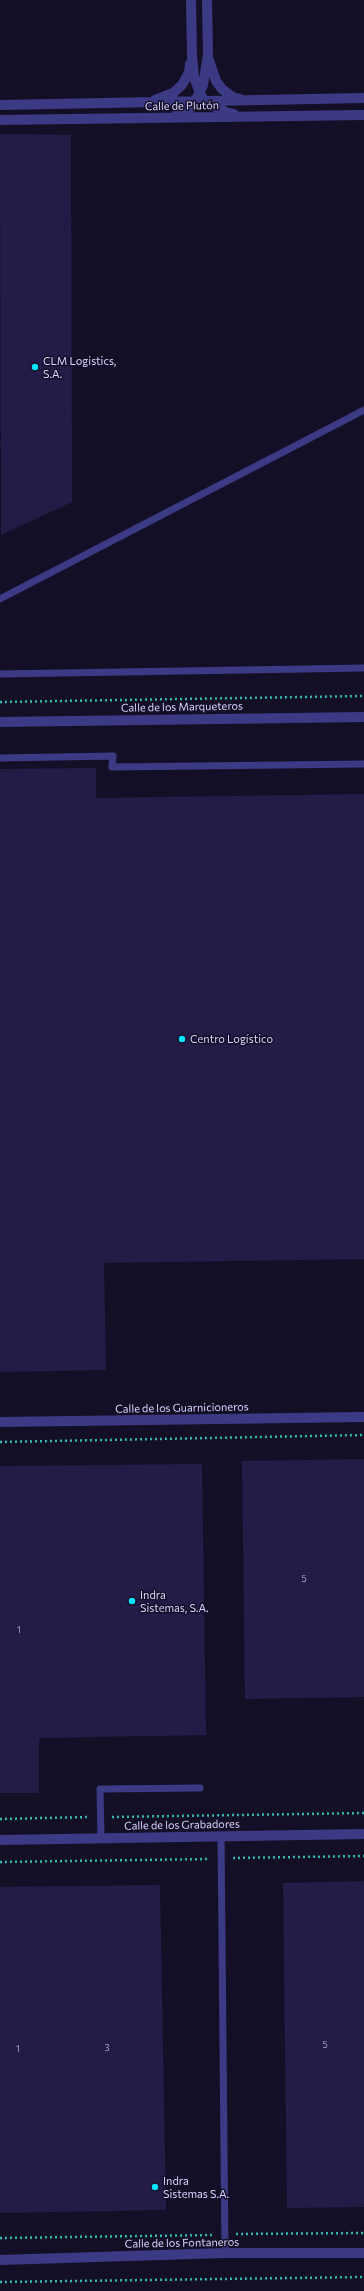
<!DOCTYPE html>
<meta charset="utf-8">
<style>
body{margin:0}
canvas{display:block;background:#130f26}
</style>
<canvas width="364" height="2291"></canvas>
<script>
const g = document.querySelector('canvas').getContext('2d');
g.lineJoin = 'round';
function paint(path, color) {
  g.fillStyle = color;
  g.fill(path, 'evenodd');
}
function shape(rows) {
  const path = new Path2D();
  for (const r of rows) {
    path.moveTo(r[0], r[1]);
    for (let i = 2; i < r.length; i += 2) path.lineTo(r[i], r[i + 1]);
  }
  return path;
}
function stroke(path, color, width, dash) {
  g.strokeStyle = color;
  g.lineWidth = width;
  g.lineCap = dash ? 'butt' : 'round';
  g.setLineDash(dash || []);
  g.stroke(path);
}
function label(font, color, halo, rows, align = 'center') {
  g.font = font + ' Commissioner,sans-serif';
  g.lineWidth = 3;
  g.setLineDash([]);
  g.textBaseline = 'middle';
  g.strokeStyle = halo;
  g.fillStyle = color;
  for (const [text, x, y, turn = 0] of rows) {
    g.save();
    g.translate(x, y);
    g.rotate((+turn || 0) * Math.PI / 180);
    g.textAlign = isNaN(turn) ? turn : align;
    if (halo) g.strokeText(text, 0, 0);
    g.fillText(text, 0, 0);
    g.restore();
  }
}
paint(shape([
 [0,134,71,135,72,502,1,535],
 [96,768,96,798,364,794,364,1259,104,1263,106,1370,0,1372,0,769],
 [364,1459,364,1697,245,1699,242,1461],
 [202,1464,206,1735,39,1738,39,1793,0,1793,0,1466],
 [364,1881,364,2207,287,2208,283,1883],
 [160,1885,166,2210,0,2213,0,1887]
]), '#241b47');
stroke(shape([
 [0,702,364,696],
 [0,1442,364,1435],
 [112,1817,364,1813],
 [0,1819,89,1817],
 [233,1858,364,1856],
 [0,1862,210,1859],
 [236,2234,364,2233],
 [0,2238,213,2235],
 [0,2282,364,2277]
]), '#2fb8b0', 2.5, [2, 3]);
stroke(shape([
 [0,599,364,410],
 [0,674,364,668],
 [0,758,113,756,112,767,364,764],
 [221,1836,225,2253],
 [101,1838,100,1789,200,1788]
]), '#3d3a85', 7);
stroke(shape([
 [191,0,192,56,194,77,200,93,205,102,226,112,234,114],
 [209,60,216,81,222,89,234,98,240,99],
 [155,100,173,93,182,85,189,72,190,64],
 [0,105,364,98],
 [176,115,186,113,195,102,203,85,208,55,207,0],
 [0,120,364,115],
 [0,722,364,717],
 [0,1422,364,1417],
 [0,1840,364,1834],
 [0,2260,225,2253,364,2253]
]), '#3d3a85', 10);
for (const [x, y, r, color] of [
 [35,367,4,"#00e5ff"],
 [182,1039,4,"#00e5ff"],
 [132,1601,4,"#00e5ff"],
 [155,2187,4,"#00e5ff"]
]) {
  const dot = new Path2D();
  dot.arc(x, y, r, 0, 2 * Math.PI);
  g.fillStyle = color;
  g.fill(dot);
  stroke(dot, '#130f26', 1.5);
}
label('9px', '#aca6d1', null, [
 ["5",304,1579],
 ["1",19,1630],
 ["5",325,2045],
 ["3",107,2048],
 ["1",18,2049]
]);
label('11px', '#d9d4ff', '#130f26', [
 ["Calle de Plutón",182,106,-1],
 ["Calle de los Marqueteros",182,707,-1],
 ["Calle de los Guarnicioneros",182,1408,-1],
 ["Calle de los Grabadores",182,1825,-1],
 ["Calle de los Fontaneros",182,2243,-1]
]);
label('11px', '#d9d4ff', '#130f26', [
 ["CLM Logistics,",43,361],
 ["S.A.",43,374],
 ["Centro Logístico",190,1039],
 ["Indra",140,1595],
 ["Sistemas, S.A.",140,1608],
 ["Indra",163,2181],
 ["Sistemas S.A.",163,2194]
], 'left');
</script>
